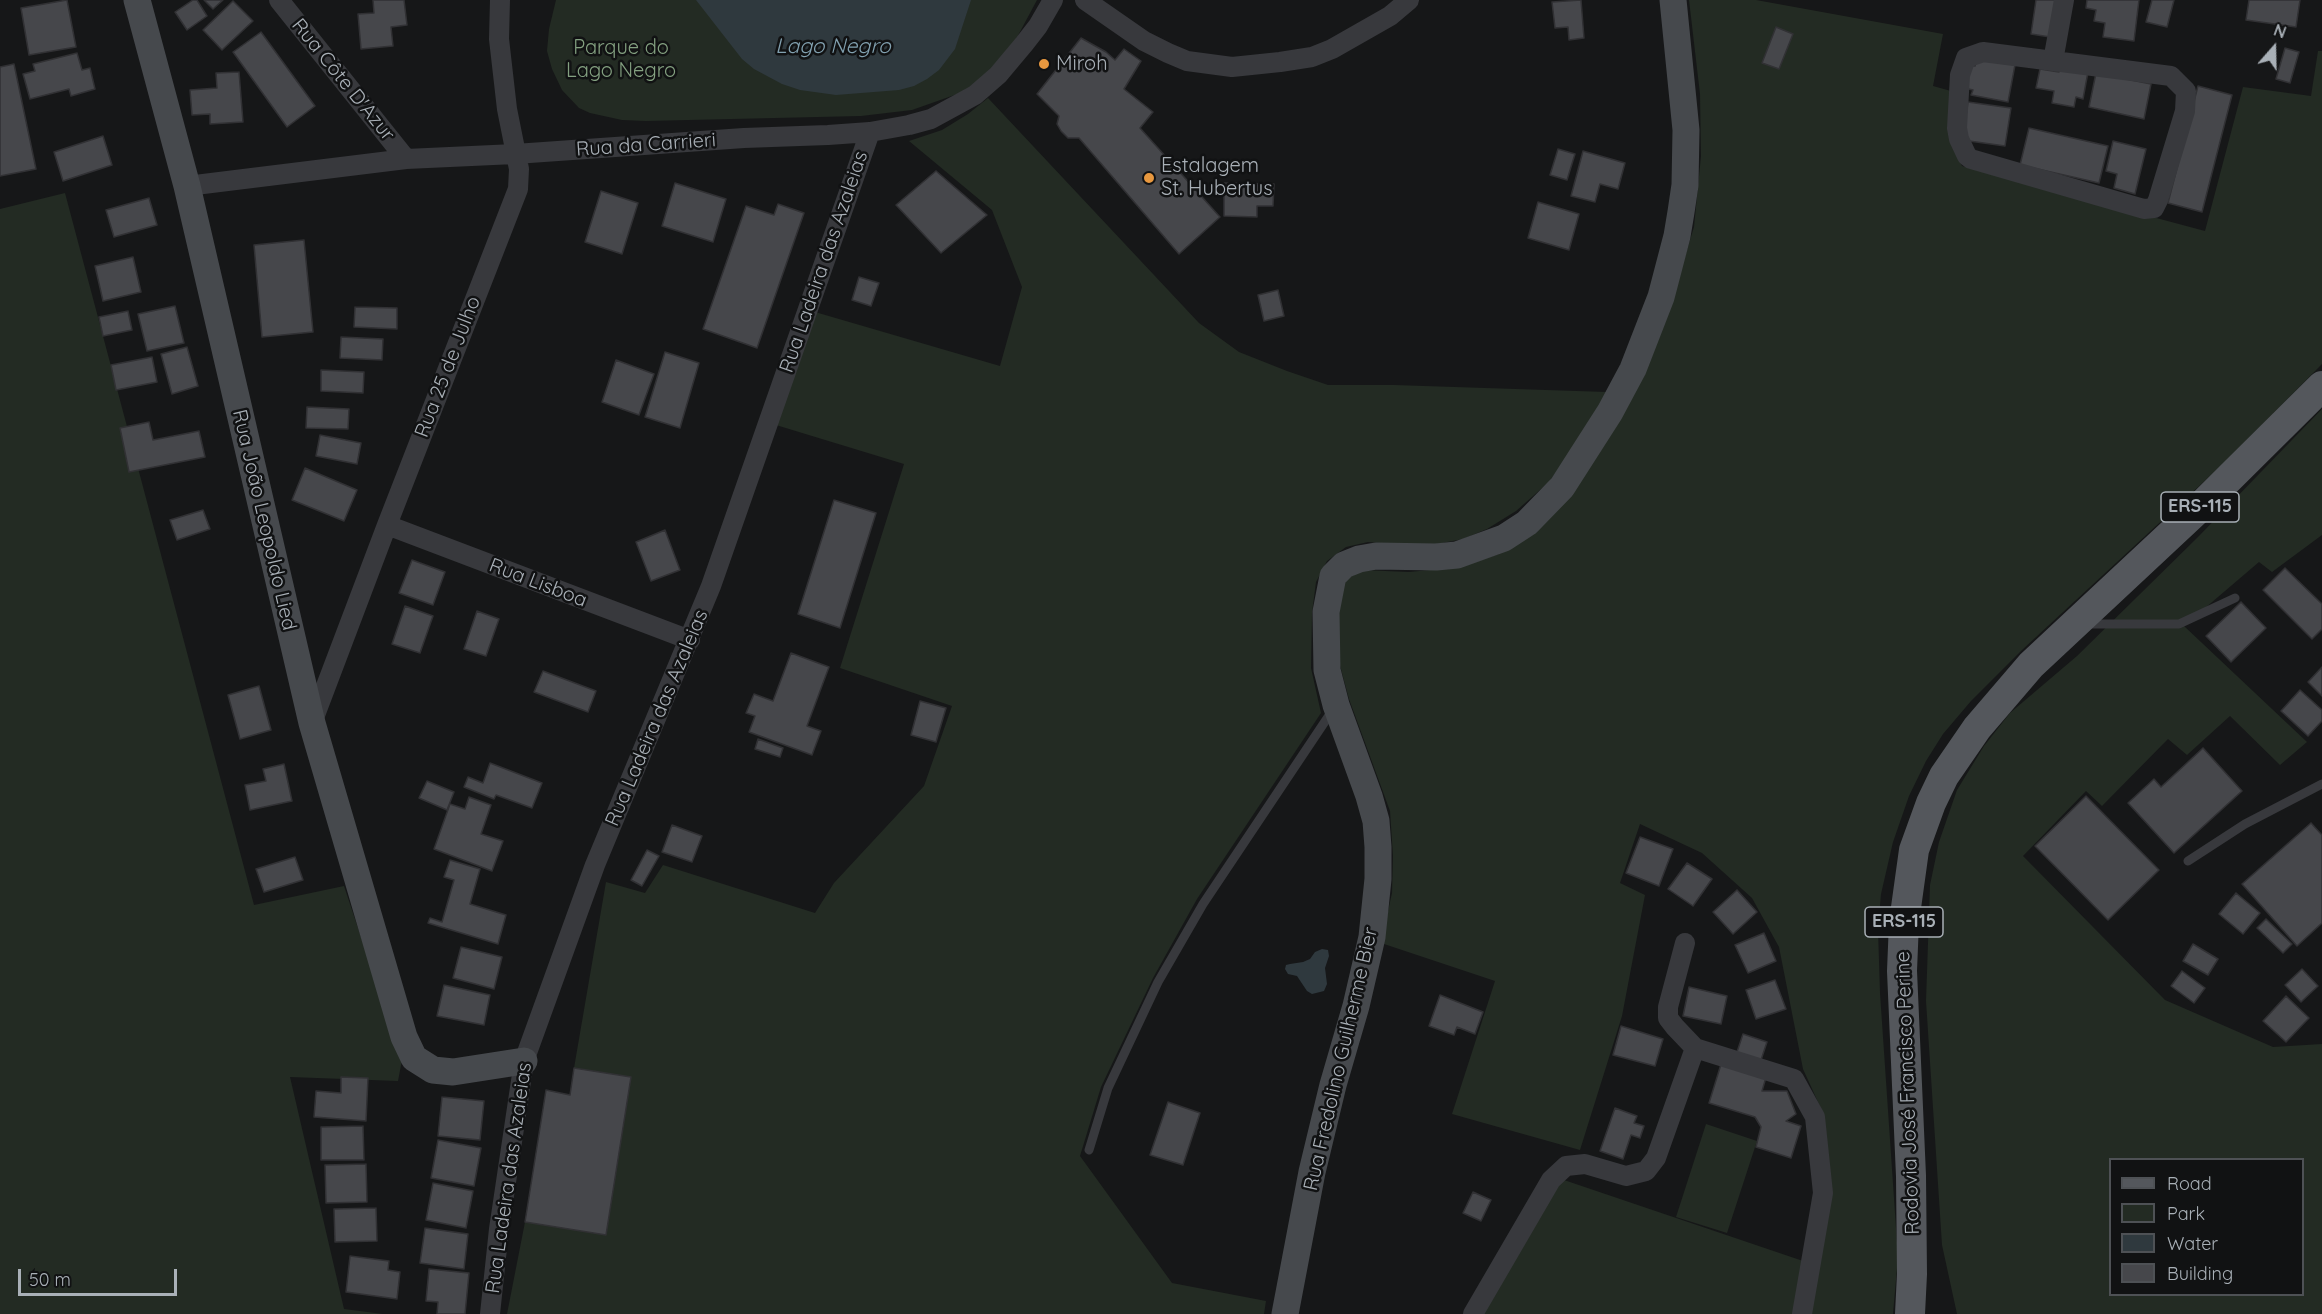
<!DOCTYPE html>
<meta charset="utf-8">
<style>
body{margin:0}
#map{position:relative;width:2322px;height:1314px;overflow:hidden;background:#161718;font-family:Quicksand,sans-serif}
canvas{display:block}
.legend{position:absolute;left:2109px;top:1158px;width:195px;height:138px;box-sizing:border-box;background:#111213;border:2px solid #4e5155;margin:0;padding:8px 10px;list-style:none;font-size:18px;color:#a9b0b7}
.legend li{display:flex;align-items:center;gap:12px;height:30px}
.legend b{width:30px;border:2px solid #4e5155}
.north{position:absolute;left:2244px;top:18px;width:60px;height:60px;-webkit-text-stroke:4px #111213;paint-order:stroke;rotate:20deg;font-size:16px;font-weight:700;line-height:24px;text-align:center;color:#a9b0b7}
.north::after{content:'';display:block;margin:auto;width:21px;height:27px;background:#a9b0b7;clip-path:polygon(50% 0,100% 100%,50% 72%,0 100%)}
.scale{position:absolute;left:18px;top:1269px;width:159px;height:27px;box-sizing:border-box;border:3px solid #a9b0b7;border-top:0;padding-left:8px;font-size:18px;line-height:21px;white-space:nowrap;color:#a9b0b7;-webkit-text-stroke:4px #111213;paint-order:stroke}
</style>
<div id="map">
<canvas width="2322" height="1314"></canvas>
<ul class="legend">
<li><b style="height:8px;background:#54575c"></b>Road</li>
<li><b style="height:16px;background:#232b23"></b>Park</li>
<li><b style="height:16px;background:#2f393e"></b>Water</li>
<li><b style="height:16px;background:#46474b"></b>Building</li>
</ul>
<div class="north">N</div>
<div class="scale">50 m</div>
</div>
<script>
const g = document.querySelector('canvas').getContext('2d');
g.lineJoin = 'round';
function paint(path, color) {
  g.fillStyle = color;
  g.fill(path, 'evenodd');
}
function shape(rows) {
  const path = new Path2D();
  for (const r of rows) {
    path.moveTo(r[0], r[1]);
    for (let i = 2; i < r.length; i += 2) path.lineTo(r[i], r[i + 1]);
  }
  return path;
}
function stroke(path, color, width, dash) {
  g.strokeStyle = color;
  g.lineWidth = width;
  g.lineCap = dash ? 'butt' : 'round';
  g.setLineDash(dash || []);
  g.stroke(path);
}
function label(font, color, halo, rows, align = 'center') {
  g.font = font + ' Quicksand,sans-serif';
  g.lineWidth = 5;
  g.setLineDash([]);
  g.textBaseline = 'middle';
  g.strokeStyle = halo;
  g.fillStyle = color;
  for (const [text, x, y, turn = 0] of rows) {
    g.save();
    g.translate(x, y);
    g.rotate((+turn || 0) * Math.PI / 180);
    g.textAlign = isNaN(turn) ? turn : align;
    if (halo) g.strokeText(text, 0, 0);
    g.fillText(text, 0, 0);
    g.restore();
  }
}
paint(shape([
 [556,0,1037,0,1007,56,983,79,963,92,912,110,861,116,646,121,622,120,590,113,579,108,562,90,552,69,547,51,549,29],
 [1689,0,1756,0,1943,34,1933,86,1951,91,1954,150,1962,166,2205,231,2243,87,2311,96,2318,51,2322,51,2322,364,2224,463,2022,650,1971,701,1943,734,1926,761,1909,796,1893,842,1881,894,1878,929,1880,993,1898,1257,1893,1314,1809,1314,1823,1113,1803,1069,1779,947,1752,898,1702,853,1640,824,1620,883,1645,895,1622,1016,1580,1150,1452,1114,1495,981,1381,943,1392,893,1393,856,1390,811,1349,699,1338,658,1339,594,1347,579,1362,570,1409,572,1460,567,1499,554,1537,532,1667,315,1694,227,1701,156,1700,94],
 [988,98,1199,323,1239,352,1287,371,1328,385,1394,385,1607,392,1577,443,1549,482,1516,511,1487,529,1463,539,1437,544,1406,545,1368,542,1346,547,1327,561,1316,582,1312,613,1311,668,1321,713,1197,899,1153,978,1101,1087,1080,1156,1172,1283,1266,1301,1264,1314,507,1314,525,1222,606,1235,631,1077,574,1068,606,882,645,893,663,865,815,913,834,883,924,786,952,706,840,668,904,464,776,425,815,312,1000,366,1022,287,992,210,909,141,942,130,968,114],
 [65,193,254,905,344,886,402,1060,398,1081,290,1077,344,1309,383,1314,0,1314,0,209],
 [2322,409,2322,535,2272,572,2259,562,2184,626,2307,742,2280,765,2230,716,2187,755,2168,739,2102,806,2086,791,2023,856,2165,1000,2273,1047,2322,1044,2322,1314,1957,1314,1942,1245,1926,1001,1930,885,1939,842,1957,790,1984,746,2010,713,2077,656,2198,537],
 [2110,1160,2302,1160,2302,1294,2110,1294],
 [1706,1124,1757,1141,1727,1233,1676,1217],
 [1564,1180,1806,1262,1796,1314,1481,1314,1556,1183]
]), '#232b23');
paint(shape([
 [696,0,971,0,955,49,939,70,927,79,914,86,899,90,836,95,800,90,782,84,754,69,742,59],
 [1322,949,1328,950,1329,956,1325,968,1327,984,1324,991,1312,994,1307,991,1297,976,1288,974,1285,969,1286,965,1290,964,1303,962,1310,959,1315,952]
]), '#2f393e');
const building = shape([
 [67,0,76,47,29,55,21,8,67,0],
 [193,0,197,0,207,16,187,30,175,12,193,0],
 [204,0,223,0,213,9,204,0],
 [373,0,404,0,407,25,391,27,393,46,361,49,358,14,374,13,373,0],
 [1581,0,1584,38,1569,40,1568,27,1555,28,1552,2,1581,0],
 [2036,0,2056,0,2050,37,2031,34,2036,0],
 [2087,0,2139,0,2134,41,2103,37,2105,23,2094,21,2096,10,2086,8,2087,0],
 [2152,0,2174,0,2167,27,2146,22,2152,0],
 [2249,0,2300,0,2296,27,2246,20,2249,0],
 [233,1,253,21,222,50,203,30,233,1],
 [1776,27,1793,34,1779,69,1762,63,1776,27],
 [261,32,315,106,287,127,233,52,261,32],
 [1081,38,1106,52,1115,60,1124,49,1141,61,1124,89,1153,112,1140,128,1220,217,1179,254,1079,138,1068,138,1061,131,1057,124,1059,116,1037,94,1081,38],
 [2285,48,2299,52,2290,83,2276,79,2285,48],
 [77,53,82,70,90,68,95,89,71,96,69,89,30,99,23,74,35,71,33,64,77,53],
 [1977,58,2015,65,2008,102,1971,95,1973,90,1964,88,1968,65,1975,66,1977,58],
 [14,64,36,169,0,176,0,67,14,64],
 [2061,67,2088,72,2083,99,2076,97,2074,107,2052,103,2054,91,2036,88,2040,69,2059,72,2061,67],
 [239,72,243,122,210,124,210,114,192,115,190,90,217,88,216,73,239,72],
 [2096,73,2151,84,2144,119,2089,107,2096,73],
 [2198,86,2232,95,2202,212,2168,203,2198,86],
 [1968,102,2011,108,2005,146,1962,140,1968,102],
 [2029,128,2108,146,2099,183,2020,165,2029,128],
 [103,136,112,165,63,181,54,152,103,136],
 [2113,141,2146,149,2135,194,2114,188,2117,174,2106,171,2113,141],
 [1558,149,1575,154,1567,180,1550,175,1558,149],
 [1583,151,1625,163,1618,189,1600,184,1595,202,1571,196,1583,151],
 [936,171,987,215,941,253,896,205,936,171],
 [675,183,726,199,713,242,662,226,675,183],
 [1224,183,1274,184,1273,206,1257,206,1257,217,1224,216,1224,183],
 [601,191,638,203,622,254,585,242,601,191],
 [149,198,157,225,114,237,106,210,149,198],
 [1538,202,1579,214,1569,250,1528,238,1538,202],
 [778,204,804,213,757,348,703,329,746,206,774,215,778,204],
 [304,240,313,332,262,337,254,245,304,240],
 [133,257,141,292,103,301,95,266,133,257],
 [859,277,879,283,871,306,852,300,859,277],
 [1278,290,1284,316,1264,321,1258,295,1278,290],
 [175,306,184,343,147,351,138,314,175,306],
 [355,307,397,308,397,329,354,327,355,307],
 [128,311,132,330,103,336,99,317,128,311],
 [341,337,383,339,382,360,340,358,341,337],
 [187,347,198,386,172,394,161,354,187,347],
 [665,352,699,363,680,428,645,417,665,352],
 [152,357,157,382,116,390,111,365,152,357],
 [616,360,654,374,639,415,602,402,616,360],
 [321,370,364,372,363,393,321,391,321,370],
 [307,407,349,409,348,429,306,428,307,407],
 [149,422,153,440,199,431,205,457,129,472,120,428,149,422],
 [320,435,361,443,357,464,316,456,320,435],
 [305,468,357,490,344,521,292,500,305,468],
 [834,500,876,513,840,628,798,614,834,500],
 [203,510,210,529,177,540,170,520,203,510],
 [665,530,680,570,651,581,636,542,665,530],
 [412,560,445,572,433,605,399,593,412,560],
 [2285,568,2322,604,2322,629,2312,639,2263,590,2285,568],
 [2241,602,2266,628,2231,662,2206,636,2241,602],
 [405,606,433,616,420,653,392,644,405,606],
 [477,611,499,619,486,656,464,649,477,611],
 [791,653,829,667,807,726,821,731,812,755,749,732,755,716,746,713,754,694,773,701,791,653],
 [2322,667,2322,696,2308,682,2322,667],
 [543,671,596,691,588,712,534,692,543,671],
 [259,686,271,730,240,739,228,695,259,686],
 [2300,690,2322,710,2322,721,2308,736,2281,711,2300,690],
 [920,701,946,708,936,742,911,735,920,701],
 [758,739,783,748,780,757,755,749,758,739],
 [2203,748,2242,791,2174,853,2128,803,2154,779,2161,787,2203,748],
 [490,763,542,783,532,808,496,795,494,799,464,787,468,777,483,783,490,763],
 [284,764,292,801,250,810,245,785,266,781,263,769,284,764],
 [427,781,454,792,447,810,419,798,427,781],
 [2086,796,2159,870,2108,920,2035,846,2086,796],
 [469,797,491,805,481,834,503,841,492,871,434,849,450,804,465,809,469,797],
 [2311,823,2322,835,2322,923,2297,946,2242,884,2311,823],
 [672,825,702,836,692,862,662,852,672,825],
 [1640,837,1673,849,1659,886,1626,873,1640,837],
 [647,850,659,856,642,886,631,880,647,850],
 [295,857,303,880,264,892,256,869,295,857],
 [450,860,480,869,470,904,506,915,498,944,428,923,430,918,442,922,454,880,444,877,450,860],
 [1687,863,1712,879,1693,906,1668,889,1687,863],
 [1737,890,1757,912,1733,934,1713,912,1737,890],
 [2236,893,2260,913,2243,934,2219,914,2236,893],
 [2266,919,2292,944,2283,953,2257,928,2266,919],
 [1764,933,1776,961,1748,973,1735,945,1764,933],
 [2193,944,2218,959,2208,975,2183,961,2193,944],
 [461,947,502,957,494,989,453,978,461,947],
 [2302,969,2318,986,2301,1002,2285,985,2302,969],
 [2182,971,2205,988,2194,1003,2171,986,2182,971],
 [1775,980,1786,1009,1756,1019,1746,990,1775,980],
 [444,985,490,995,484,1025,437,1016,444,985],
 [1689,987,1727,996,1721,1024,1683,1016,1689,987],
 [1440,995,1483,1012,1475,1034,1457,1027,1454,1035,1429,1026,1440,995],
 [2286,996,2309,1018,2286,1042,2263,1021,2286,996],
 [1621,1026,1663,1039,1655,1066,1613,1055,1621,1026],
 [1743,1034,1767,1042,1760,1063,1736,1055,1743,1034],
 [1722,1061,1767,1074,1762,1091,1787,1091,1796,1114,1786,1121,1801,1126,1791,1158,1756,1147,1761,1127,1755,1117,1709,1103,1722,1061],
 [574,1068,631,1077,606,1235,525,1222,546,1090,570,1095,574,1068],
 [341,1077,368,1078,366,1121,314,1117,316,1091,341,1093,341,1077],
 [442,1097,484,1101,480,1140,438,1136,442,1097],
 [1168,1102,1200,1113,1183,1165,1150,1155,1168,1102],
 [1615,1108,1637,1116,1634,1123,1644,1126,1640,1138,1631,1135,1623,1159,1600,1151,1615,1108],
 [363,1126,364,1160,321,1160,321,1127,363,1126],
 [438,1140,481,1148,474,1186,431,1178,438,1140],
 [366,1164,367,1202,326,1203,325,1165,366,1164],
 [433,1183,473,1191,466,1228,426,1220,433,1183],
 [1473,1192,1491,1200,1481,1221,1463,1213,1473,1192],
 [376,1208,377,1241,335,1242,334,1209,376,1208],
 [425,1228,468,1234,464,1269,420,1263,425,1228],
 [350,1256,389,1261,388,1270,400,1272,397,1299,346,1292,350,1256],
 [429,1269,469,1273,465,1314,437,1314,438,1302,426,1301,429,1269]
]);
paint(building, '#46474b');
stroke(building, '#313134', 1.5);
stroke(shape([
 [2084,624,2179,624,2235,598],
 [2188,861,2245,824,2322,784],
 [1089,1150,1108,1088,1158,982,1203,904,1332,711]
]), '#38393d', 9);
stroke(shape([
 [279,0,406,159],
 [1085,0,1144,41,1168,53,1187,61,1232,67,1280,62,1312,57,1332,49,1390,16,1409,0],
 [1983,52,2171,76,2186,91,2185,111,2158,200,2154,208,2144,209,1971,159,1967,156,1959,139,1957,128,1960,75,1966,58,1983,52],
 [2053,61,2064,0],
 [187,186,406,159,515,154,744,138,828,135,870,132,909,125,931,119,975,95,998,75,1024,44,1038,26,1053,0],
 [387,525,690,640],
 [312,723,387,525,518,189,519,169,507,109,499,39,500,0],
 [1685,943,1668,1007,1668,1018,1675,1027,1695,1048,1794,1079,1815,1117,1823,1193,1802,1314],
 [490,1314,499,1229,524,1061,595,865,711,586,870,132],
 [1473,1314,1551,1180,1566,1166,1585,1164,1626,1176,1646,1171,1656,1158,1695,1048]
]), '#38393d', 20);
stroke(shape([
 [137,0,187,186,312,723,404,1037,414,1058,433,1070,453,1072,524,1061],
 [1285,1314,1312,1172,1333,1085,1356,1006,1372,937,1378,879,1378,847,1376,821,1369,796,1336,705,1327,670,1326,612,1333,576,1344,565,1359,559,1376,556,1436,557,1457,555,1504,538,1527,523,1562,487,1610,412,1633,369,1661,297,1677,236,1681,212,1685,185,1686,130,1673,0]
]), '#46494d', 27);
stroke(shape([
 [1910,1314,1912,1274,1911,1176,1902,971,1904,922,1914,850,1931,803,1944,776,1977,728,2031,665,2198,509,2322,386]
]), '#54575c', 30);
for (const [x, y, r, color] of [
 [1044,64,6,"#e8983f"],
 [1149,178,6,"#e8983f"]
]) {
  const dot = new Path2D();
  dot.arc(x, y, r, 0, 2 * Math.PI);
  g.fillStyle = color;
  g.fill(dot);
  stroke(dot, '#111213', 2);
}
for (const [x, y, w] of [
 [2200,507,78],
 [1904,922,78]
]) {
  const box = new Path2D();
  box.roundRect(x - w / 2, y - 15, w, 30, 4.5);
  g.fillStyle = '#111213';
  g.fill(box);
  stroke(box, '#a9b0b7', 1.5);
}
label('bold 18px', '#a9b0b7', null, [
 ["ERS-115",2200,507],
 ["ERS-115",1904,922]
]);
label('20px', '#84a181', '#111213', [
 ["Parque do",621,48],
 ["Lago Negro",621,71]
]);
label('20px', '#a9b0b7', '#111213', [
 ["Miroh",1056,64],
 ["Estalagem",1161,166],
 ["St. Hubertus",1161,189]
], 'left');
label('20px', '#a9b0b7', '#111213', [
 ["Rua Côte D'Azur",343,80,51],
 ["Rua da Carrieri",646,145,-4],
 ["Rua Ladeira das Azaleias",824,262,-71],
 ["Rua 25 de Julho",448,367,-69],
 ["Rua João Leopoldo Lied",264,520,77],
 ["Rua Lisboa",538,583,21],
 ["Rua Ladeira das Azaleias",657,718,-67],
 ["Rua Fredolino Guilherme Bier",1341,1059,-77],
 ["Rodovia José Francisco Perine",1908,1093,-92],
 ["Rua Ladeira das Azaleias",509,1178,-82]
]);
label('italic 21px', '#82a1b0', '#111213', [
 ["Lago Negro",833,47]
]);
</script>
